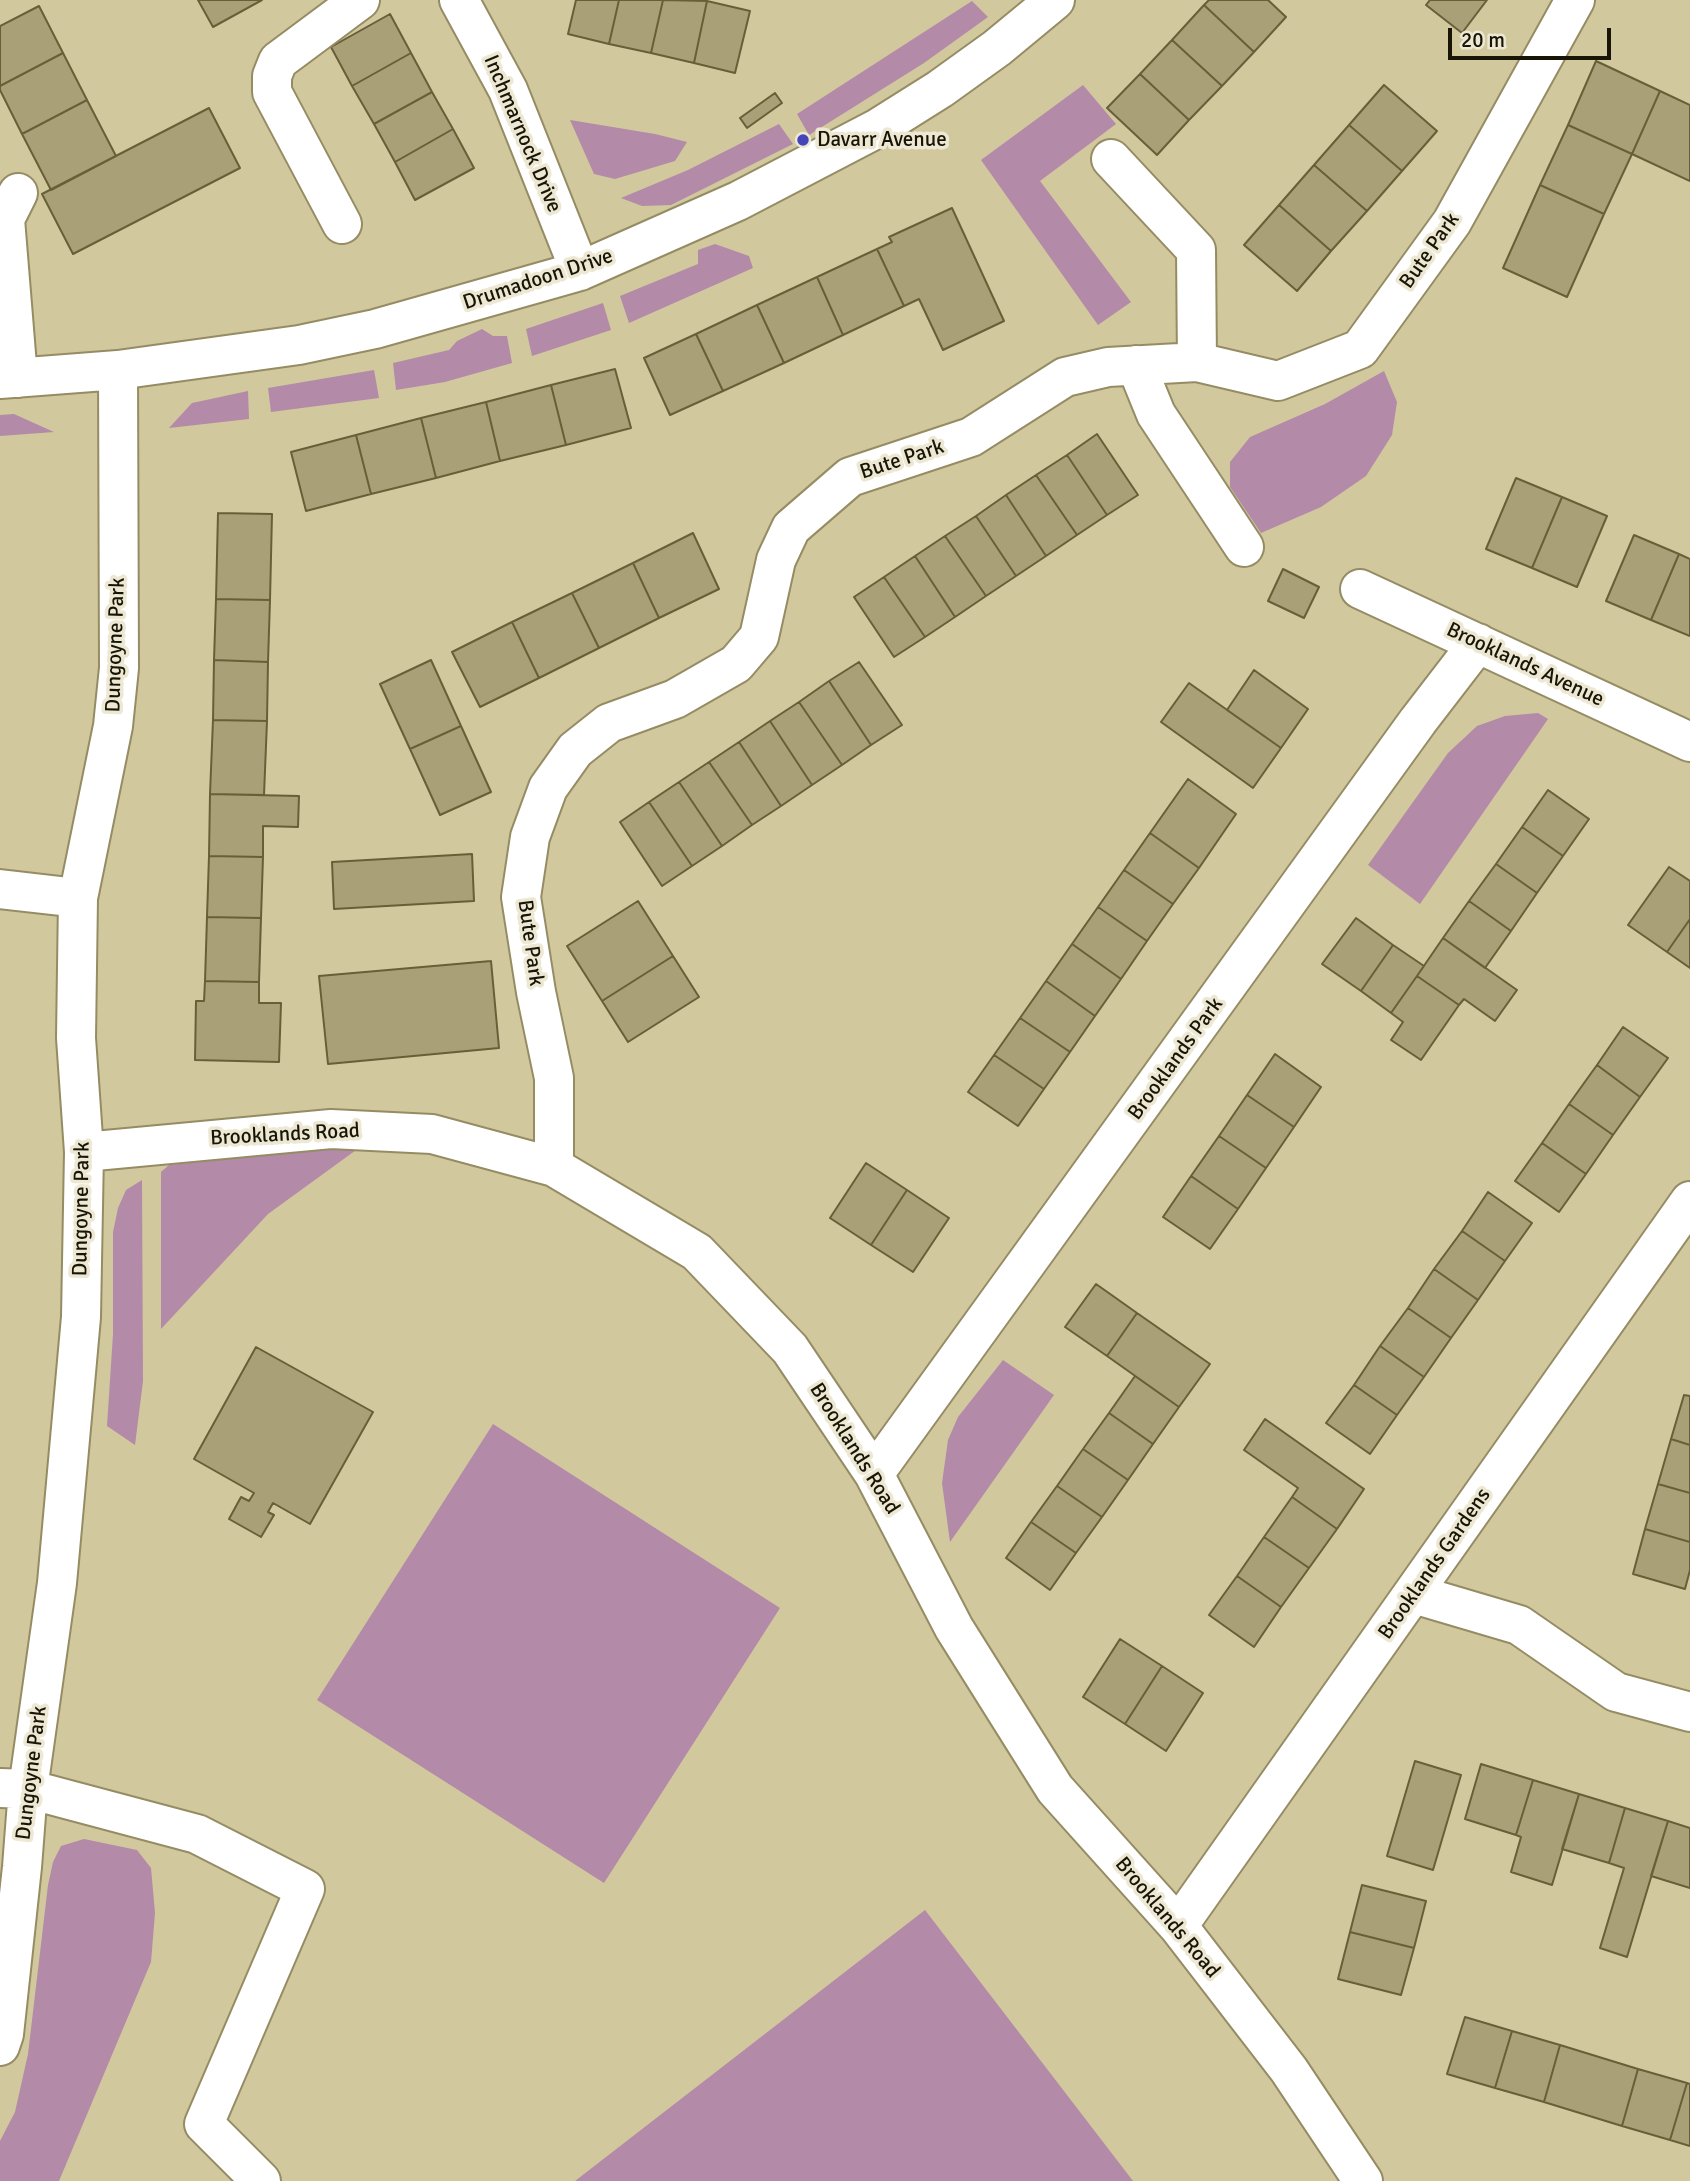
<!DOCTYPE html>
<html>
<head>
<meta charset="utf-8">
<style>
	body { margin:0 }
	#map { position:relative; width:1690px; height:2181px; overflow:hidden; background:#d1c89e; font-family:Signika,sans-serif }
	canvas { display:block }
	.scale { position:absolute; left:1448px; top:28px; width:163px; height:32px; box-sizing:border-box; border:4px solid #181506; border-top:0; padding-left:9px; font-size:21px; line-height:24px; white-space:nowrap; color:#181506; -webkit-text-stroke:5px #ede8d3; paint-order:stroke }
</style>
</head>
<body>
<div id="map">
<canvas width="1690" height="2181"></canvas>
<div class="scale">20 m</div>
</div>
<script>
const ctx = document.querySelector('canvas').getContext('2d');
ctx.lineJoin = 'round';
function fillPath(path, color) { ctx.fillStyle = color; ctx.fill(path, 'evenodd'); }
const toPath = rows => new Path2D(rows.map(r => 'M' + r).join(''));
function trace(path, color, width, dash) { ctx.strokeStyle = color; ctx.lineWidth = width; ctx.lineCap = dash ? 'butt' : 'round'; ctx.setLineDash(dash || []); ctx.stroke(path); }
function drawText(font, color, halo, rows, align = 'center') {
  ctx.font = font + ' Signika,sans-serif'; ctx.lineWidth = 7; ctx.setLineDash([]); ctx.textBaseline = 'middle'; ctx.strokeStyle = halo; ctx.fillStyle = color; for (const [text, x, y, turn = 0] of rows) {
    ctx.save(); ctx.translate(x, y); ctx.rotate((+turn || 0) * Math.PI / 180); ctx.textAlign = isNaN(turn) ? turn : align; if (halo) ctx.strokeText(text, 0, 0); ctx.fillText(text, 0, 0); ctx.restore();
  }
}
fillPath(toPath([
	[972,1,988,17,924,63,809,135,797,114],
	[1083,85,1116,124,1040,181,1131,302,1098,325,981,160],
	[570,120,655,134,687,142,675,161,615,179,594,174],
	[779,124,793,144,671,205,642,206,621,198,688,170],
	[715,244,749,256,753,268,629,323,620,296,698,264,698,250],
	[603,303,611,330,532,356,526,329],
	[482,329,493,336,507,336,512,363,445,382,396,390,393,363,449,350,457,341],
	[374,370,379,398,271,412,268,388],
	[1384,371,1397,402,1392,435,1366,476,1321,507,1261,533,1230,487,1230,462,1250,437,1325,404],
	[248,391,249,419,169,428,192,403],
	[14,414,54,432,0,436,0,415],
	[1538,713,1548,719,1420,904,1368,865,1448,753,1477,726,1505,716],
	[363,1145,268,1214,161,1329,161,1172,169,1165],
	[142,1180,143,1381,135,1445,107,1426,113,1334,113,1232,118,1208,126,1190],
	[1003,1360,1054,1395,950,1542,942,1483,948,1440,958,1417],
	[493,1424,780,1608,604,1883,317,1700],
	[84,1839,137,1850,151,1868,155,1913,151,1962,59,2181,0,2181,0,2141,15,2112,28,2054,48,1885,53,1862,61,1846],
	[925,1910,1133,2181,575,2181]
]), '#b38aa7');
const building = toPath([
	[198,0,262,0,213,27,198,0],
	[576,0,619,0,609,44,568,34,576,0],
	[619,0,663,0,651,53,609,44,619,0],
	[663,0,707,1,694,63,651,53,663,0],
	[1209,0,1268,0,1286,17,1254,52,1204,5,1209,0],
	[1430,0,1487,0,1462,33,1426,5,1430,0],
	[707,1,750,11,735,73,694,63,707,1],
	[1204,5,1254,52,1222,86,1172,40,1204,5],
	[39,6,63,53,0,86,0,26,39,6],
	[390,14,411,53,352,86,331,47,390,14],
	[1172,40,1222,86,1189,120,1140,74,1172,40],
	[63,53,87,100,22,134,0,90,0,86,63,53],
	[411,53,432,92,374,124,352,86,411,53],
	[1596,61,1660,91,1632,154,1568,125,1596,61],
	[1140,74,1189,120,1157,155,1107,108,1140,74],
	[1384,85,1437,131,1402,171,1349,125,1384,85],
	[1660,91,1690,105,1690,181,1632,154,1660,91],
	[432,92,453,129,395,162,374,124,432,92],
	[775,93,782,103,747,128,740,118,775,93],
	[87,100,116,156,51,190,22,134,87,100],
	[209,108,240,168,73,254,42,194,209,108],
	[1349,125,1402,171,1367,211,1314,165,1349,125],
	[1568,125,1632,154,1604,214,1540,185,1568,125],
	[453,129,474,168,415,200,395,162,453,129],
	[1314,165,1367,211,1331,251,1279,205,1314,165],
	[1540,185,1604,214,1567,297,1503,268,1540,185],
	[1279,205,1331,251,1297,291,1244,245,1279,205],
	[952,208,1004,321,943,350,919,299,904,306,877,249,892,242,889,237,952,208],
	[877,249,904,306,843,335,817,277,877,249],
	[817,277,843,335,784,363,757,305,817,277],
	[757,305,784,363,723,391,696,334,757,305],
	[696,334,723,391,670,415,644,358,696,334],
	[615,369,631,428,566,445,551,385,615,369],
	[551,385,566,445,500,461,486,402,551,385],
	[486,402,500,461,436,478,421,418,486,402],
	[421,418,436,478,371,494,356,435,421,418],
	[1097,434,1138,495,1107,515,1067,455,1097,434],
	[356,435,371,494,306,511,291,452,356,435],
	[1067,455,1107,515,1077,535,1036,475,1067,455],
	[1036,475,1077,535,1046,556,1006,495,1036,475],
	[1516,478,1562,497,1532,568,1486,549,1516,478],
	[1006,495,1046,556,1016,576,976,516,1006,495],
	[1562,497,1607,516,1577,587,1532,568,1562,497],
	[218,513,272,514,270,600,216,599,218,513],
	[976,516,1016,576,986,596,945,536,976,516],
	[693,533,719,589,659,618,633,563,693,533],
	[1634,535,1679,554,1651,620,1606,601,1634,535],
	[945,536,986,596,955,617,915,556,945,536],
	[1679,554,1690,559,1690,636,1651,620,1679,554],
	[915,556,955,617,925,637,884,577,915,556],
	[633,563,659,618,599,648,572,593,633,563],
	[1283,569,1319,587,1304,618,1268,601,1283,569],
	[884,577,925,637,894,657,854,597,884,577],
	[572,593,599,648,539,678,512,622,572,593],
	[216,599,270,600,268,662,214,660,216,599],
	[512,622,539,678,480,707,452,652,512,622],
	[214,660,268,662,267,721,213,720,214,660],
	[431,660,461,726,410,749,380,684,431,660],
	[859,662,902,725,871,745,829,681,859,662],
	[1254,670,1308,709,1281,748,1227,710,1254,670],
	[829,681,871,745,842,765,799,702,829,681],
	[1189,683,1281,748,1253,788,1161,722,1189,683],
	[799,702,842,765,812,785,770,721,799,702],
	[213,720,267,721,264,795,210,794,213,720],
	[770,721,812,785,781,806,739,742,770,721],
	[461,726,491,792,440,815,410,749,461,726],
	[739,742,781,806,752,825,709,762,739,742],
	[709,762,752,825,722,846,679,782,709,762],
	[1188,779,1236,814,1199,868,1150,833,1188,779],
	[679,782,722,846,692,866,649,802,679,782],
	[1548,790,1589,819,1563,856,1522,827,1548,790],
	[210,794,299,796,298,827,263,826,263,857,209,856,210,794],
	[649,802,692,866,662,886,620,822,649,802],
	[1522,827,1563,856,1537,893,1496,864,1522,827],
	[1150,833,1199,868,1173,904,1124,870,1150,833],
	[472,854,474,901,334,909,332,862,472,854],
	[209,856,263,857,261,918,207,917,209,856],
	[1496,864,1537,893,1511,931,1469,901,1496,864],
	[1669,867,1690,881,1690,919,1667,952,1628,925,1669,867],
	[1124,870,1173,904,1147,941,1098,907,1124,870],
	[638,901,673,956,602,1001,567,946,638,901],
	[1469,901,1511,931,1485,968,1443,938,1469,901],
	[1098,907,1147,941,1121,979,1072,944,1098,907],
	[207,917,261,918,259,982,205,981,207,917],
	[1356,918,1393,945,1361,991,1322,964,1356,918],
	[1690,919,1690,968,1667,952,1690,919],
	[1443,938,1517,990,1495,1021,1464,999,1459,1005,1417,976,1443,938],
	[1072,944,1121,979,1095,1016,1046,981,1072,944],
	[1393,945,1424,966,1391,1013,1361,991,1393,945],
	[673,956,699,997,628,1042,602,1001,673,956],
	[491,961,499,1048,328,1064,319,976,491,961],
	[1417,976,1459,1005,1421,1060,1391,1040,1403,1022,1391,1013,1417,976],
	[205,981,259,982,259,1003,281,1003,279,1062,195,1060,196,1001,204,1001,205,981],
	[1046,981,1095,1016,1070,1052,1020,1018,1046,981],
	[1020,1018,1070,1052,1044,1089,994,1055,1020,1018],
	[1623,1027,1668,1058,1640,1097,1597,1065,1623,1027],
	[1275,1054,1321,1087,1294,1127,1247,1095,1275,1054],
	[994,1055,1044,1089,1018,1126,968,1092,994,1055],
	[1597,1065,1640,1097,1613,1135,1569,1104,1597,1065],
	[1247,1095,1294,1127,1266,1168,1219,1136,1247,1095],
	[1569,1104,1613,1135,1586,1174,1542,1143,1569,1104],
	[1219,1136,1266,1168,1238,1209,1191,1176,1219,1136],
	[1542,1143,1586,1174,1559,1212,1515,1181,1542,1143],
	[866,1163,907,1190,871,1245,830,1218,866,1163],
	[1191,1176,1238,1209,1210,1249,1163,1217,1191,1176],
	[907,1190,949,1218,913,1272,871,1245,907,1190],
	[1488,1192,1532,1223,1505,1261,1462,1231,1488,1192],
	[1462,1231,1505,1261,1478,1300,1434,1269,1462,1231],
	[1434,1269,1478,1300,1451,1338,1408,1308,1434,1269],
	[1096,1284,1137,1313,1107,1356,1065,1327,1096,1284],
	[1408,1308,1451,1338,1424,1377,1380,1346,1408,1308],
	[1137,1313,1210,1364,1179,1407,1107,1356,1137,1313],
	[1380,1346,1424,1377,1397,1415,1354,1385,1380,1346],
	[256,1347,373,1412,310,1524,273,1503,268,1512,274,1515,261,1537,229,1519,241,1497,249,1501,254,1493,194,1459,256,1347],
	[1135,1376,1179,1407,1153,1444,1109,1413,1135,1376],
	[1354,1385,1397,1415,1370,1454,1326,1423,1354,1385],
	[1684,1395,1690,1396,1690,1445,1671,1439,1684,1395],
	[1109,1413,1153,1444,1128,1480,1083,1449,1109,1413],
	[1265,1419,1364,1489,1337,1529,1292,1497,1298,1488,1244,1450,1265,1419],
	[1671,1439,1690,1445,1690,1493,1658,1484,1671,1439],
	[1083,1449,1128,1480,1102,1517,1057,1486,1083,1449],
	[1658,1484,1690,1493,1690,1542,1645,1529,1658,1484],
	[1057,1486,1102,1517,1076,1553,1031,1522,1057,1486],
	[1292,1497,1337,1529,1309,1568,1264,1537,1292,1497],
	[1031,1522,1076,1553,1050,1590,1006,1558,1031,1522],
	[1645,1529,1690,1542,1690,1570,1685,1589,1633,1574,1645,1529],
	[1264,1537,1309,1568,1281,1607,1237,1576,1264,1537],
	[1237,1576,1281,1607,1254,1647,1209,1615,1237,1576],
	[1120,1639,1162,1666,1125,1724,1083,1697,1120,1639],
	[1162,1666,1203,1693,1166,1751,1125,1724,1162,1666],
	[1415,1761,1461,1775,1433,1870,1387,1856,1415,1761],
	[1481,1764,1533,1780,1516,1835,1465,1819,1481,1764],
	[1533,1780,1579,1794,1552,1885,1511,1872,1521,1837,1516,1835,1533,1780],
	[1579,1794,1625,1808,1609,1863,1562,1849,1579,1794],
	[1625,1808,1668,1821,1627,1957,1600,1948,1624,1868,1609,1863,1625,1808],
	[1668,1821,1690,1828,1690,1888,1651,1876,1668,1821],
	[1362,1885,1426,1901,1414,1948,1350,1932,1362,1885],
	[1350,1932,1414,1948,1401,1995,1338,1979,1350,1932],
	[1465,2017,1512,2031,1495,2088,1447,2074,1465,2017],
	[1512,2031,1560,2045,1544,2102,1495,2088,1512,2031],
	[1560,2045,1638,2069,1622,2126,1544,2102,1560,2045],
	[1638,2069,1687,2083,1670,2140,1622,2126,1638,2069],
	[1687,2083,1690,2084,1690,2146,1670,2140,1687,2083]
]);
fillPath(building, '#a9a078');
trace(building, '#685f39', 2);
const minor = toPath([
	[459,0,508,90,580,271],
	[1111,159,1196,250,1197,362],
	[342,224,272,92,272,76,278,61,360,0],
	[1136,365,1156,414,1244,547],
	[18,378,5,219,18,193],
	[0,379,118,370,299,345,375,329,580,271,738,201,878,128,940,89,997,48,1055,0],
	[1360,589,1690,742],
	[0,889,78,898],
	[84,1152,331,1129,432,1134,554,1167,697,1252,790,1349,874,1474,954,1628,1055,1789,1178,1926,1289,2070,1363,2181],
	[554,1167,554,1078,536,992,521,897,530,837,548,788,575,750,609,723,675,699,736,664,759,637,776,560,791,528,850,477,971,437,1065,377,1108,367,1197,362,1278,381,1360,349,1452,222,1575,0],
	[874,1474,1418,721,1478,643],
	[1414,1594,1519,1625,1616,1692,1690,1712],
	[0,1788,28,1789,197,1834,305,1889,204,2124,261,2181],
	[1178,1926,1690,1201],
	[0,2046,4,2034,22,1867,28,1789,57,1583,81,1317,84,1152,76,1038,78,898,113,726,119,668,118,370]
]);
trace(minor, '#958c64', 42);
trace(minor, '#fff', 38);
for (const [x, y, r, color] of [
	[803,140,7,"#4445ba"]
]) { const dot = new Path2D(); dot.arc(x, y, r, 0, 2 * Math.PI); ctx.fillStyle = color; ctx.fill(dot); trace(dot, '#ede8d3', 2.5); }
drawText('21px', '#181506', '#ede8d3', [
	["Inchmarnock Drive",522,134,67],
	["Bute Park",1430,251,-55],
	["Drumadoon Drive",538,280,-18],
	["Bute Park",902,460,-18],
	["Dungoyne Park",116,645,-88],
	["Brooklands Avenue",1525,665,25],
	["Bute Park",530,943,82],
	["Brooklands Park",1176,1059,-54],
	["Brooklands Road",285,1135,-3],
	["Dungoyne Park",82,1209,-89],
	["Brooklands Road",854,1449,58],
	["Brooklands Gardens",1435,1564,-55],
	["Dungoyne Park",32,1773,-83],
	["Brooklands Road",1167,1918,50]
]);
drawText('21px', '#181506', '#ede8d3', [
	["Davarr Avenue",817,140]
], 'left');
</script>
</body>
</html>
